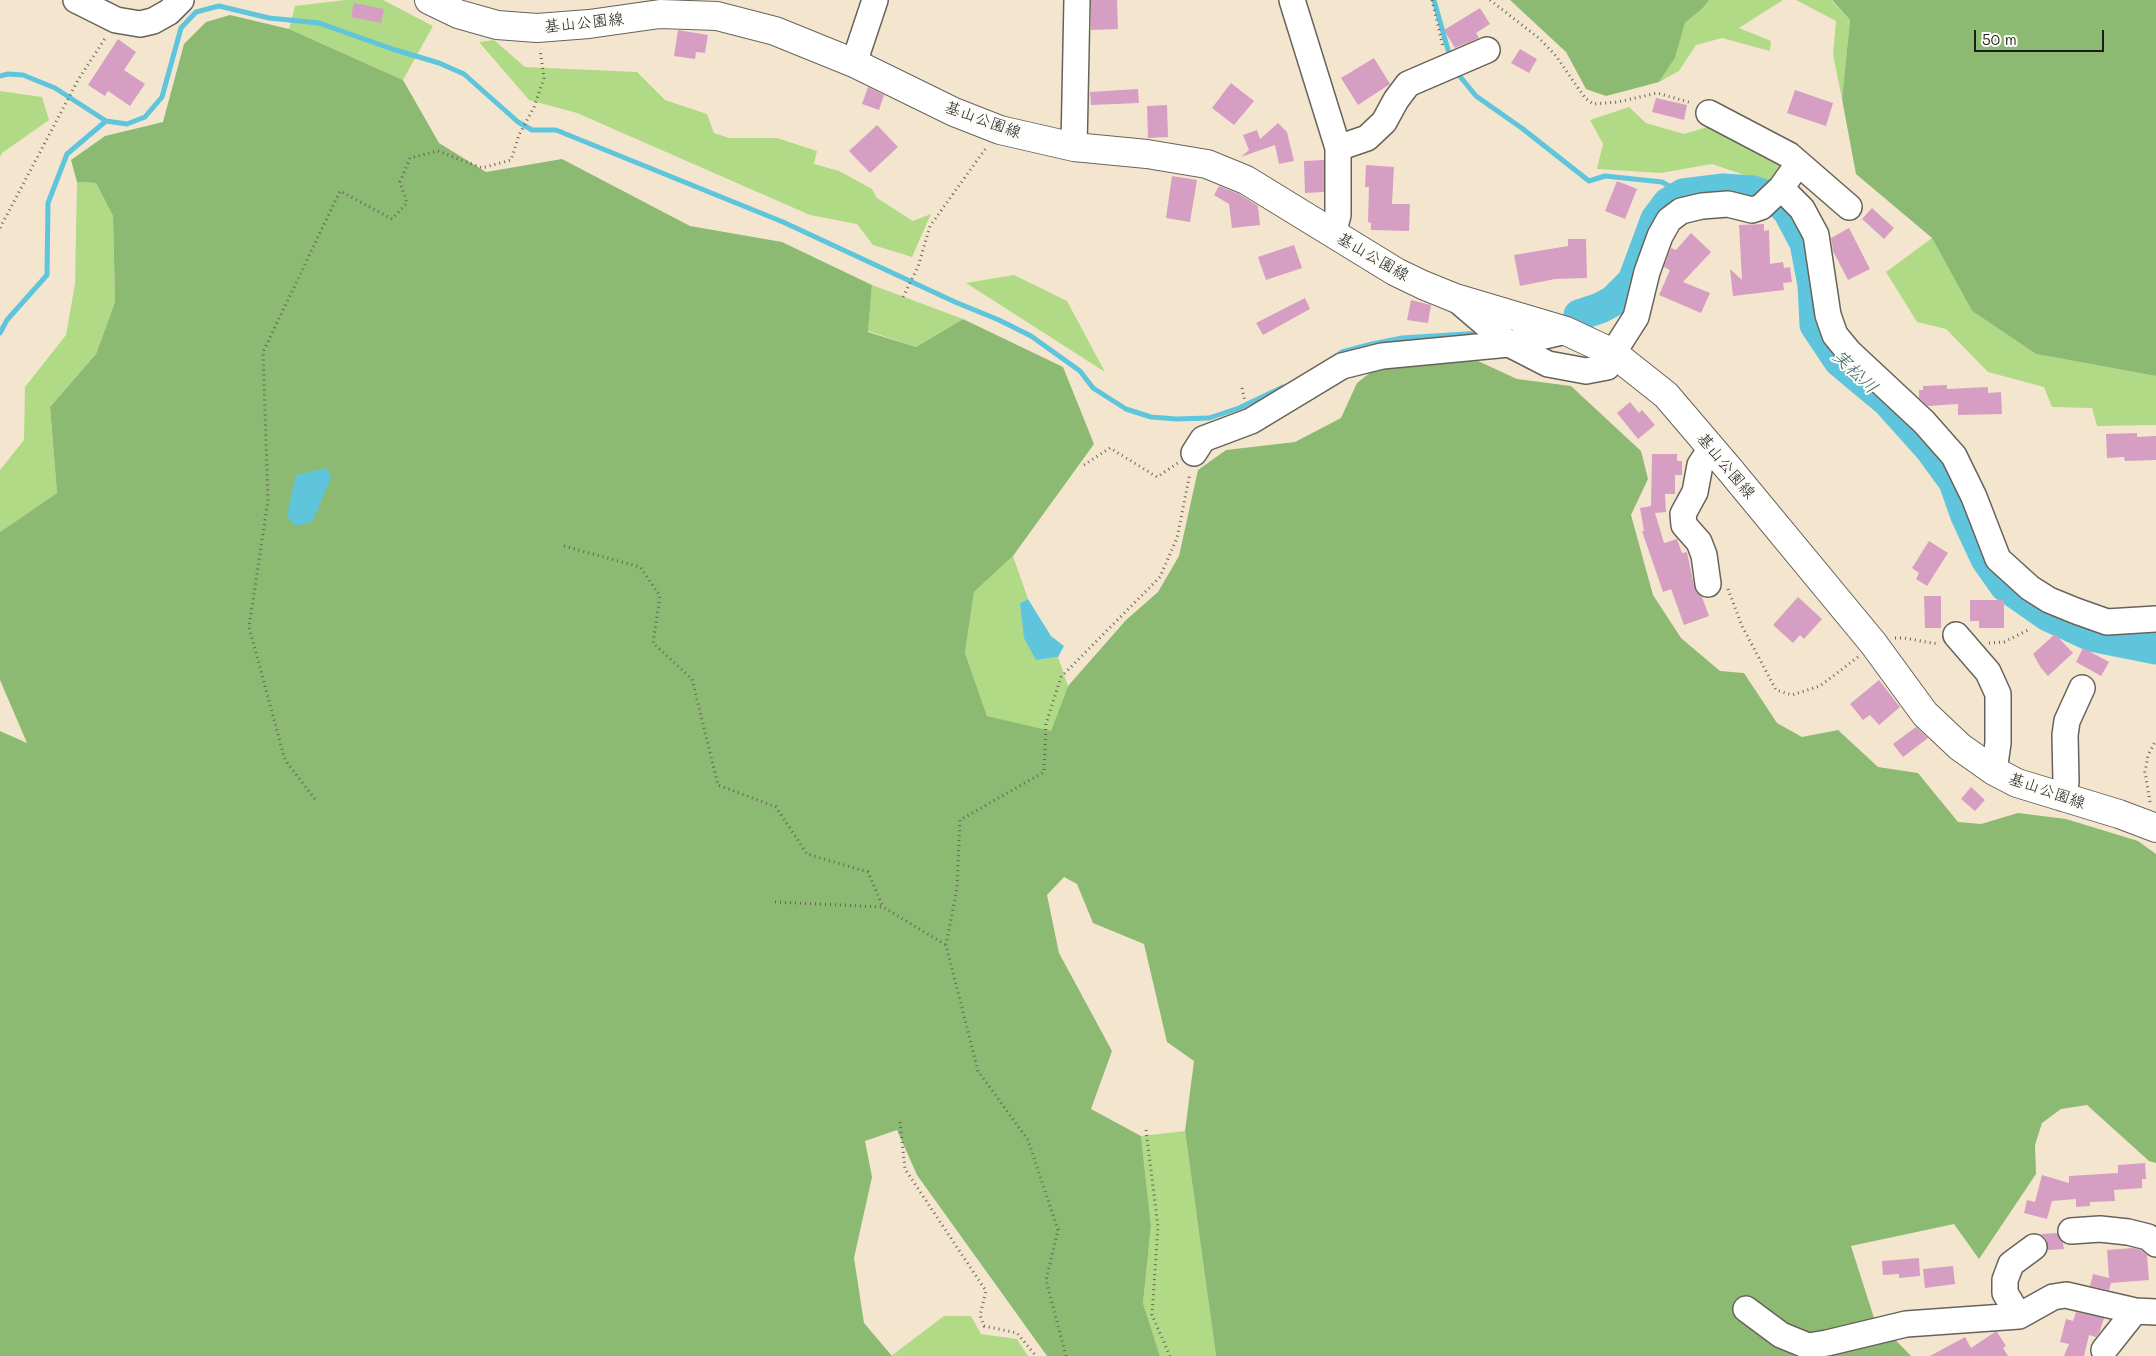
<!DOCTYPE html>
<html>
<head>
<meta charset="utf-8">
<style>
	body { margin:0 }
	#map { position:relative; width:2156px; height:1356px; overflow:hidden; background:#f4e6ce; font-family:Mali,sans-serif }
	canvas { display:block }
	.scale { position:absolute; left:1974px; top:30px; width:130px; height:22px; box-sizing:border-box; border:2px solid #1c1c1c; border-top:0; padding-left:6px; font-size:15px; line-height:18px; white-space:nowrap; color:#1c1c1c; -webkit-text-stroke:4px #fdfcf7; paint-order:stroke }
</style>
</head>
<body>
<div id="map">
<canvas width="2156" height="1356"></canvas>
<div class="scale">50 m</div>
</div>
<script>
const ctx = document.querySelector('canvas').getContext('2d');
ctx.lineJoin = 'round';
function fillPath(path, color) { ctx.fillStyle = color; ctx.fill(path, 'evenodd'); }
const toPath = rows => new Path2D(rows.map(r => 'M' + r).join(''));
function trace(path, color, width, dash) { ctx.strokeStyle = color; ctx.lineWidth = width; ctx.lineCap = dash ? 'butt' : 'round'; ctx.setLineDash(dash || []); ctx.stroke(path); }
function drawText(font, color, halo, rows, align = 'center') {
  ctx.font = font + ' Mali,"Klee One",sans-serif'; ctx.lineWidth = 4; ctx.setLineDash([]); ctx.textBaseline = 'middle'; ctx.strokeStyle = halo; ctx.fillStyle = color; for (const [text, x, y, turn = 0] of rows) {
    ctx.save(); ctx.translate(x, y); ctx.rotate((+turn || 0) * Math.PI / 180); ctx.textAlign = isNaN(turn) ? turn : align; if (halo) ctx.strokeText(text, 0, 0); ctx.fillText(text, 0, 0); ctx.restore();
  }
}
fillPath(toPath([
	[345,0,383,0,433,26,403,80,439,143,403,80,289,29,295,6],
	[1709,0,1783,0,1739,28,1771,41,1770,51,1722,38,1696,45,1679,71,1659,82,1675,58,1685,23,1703,8],
	[1796,0,1831,0,1850,20,1842,99,1833,54,1836,21],
	[494,40,525,67,637,72,665,100,707,114,714,133,729,138,777,138,817,151,814,164,839,171,872,189,877,198,913,221,931,214,912,257,873,245,857,224,810,215,577,113,529,100,479,42],
	[0,91,42,97,49,120,2,153,0,157],
	[1629,107,1646,123,1684,134,1714,125,1782,163,1768,183,1712,164,1661,173,1597,169,1603,144,1590,120],
	[77,182,96,183,113,216,115,302,96,354,50,407,57,493,0,532,0,470,24,440,25,387,66,335,75,284],
	[1932,238,1972,311,2036,354,2156,376,2156,425,2097,426,2092,408,2052,407,2044,387,1988,372,1946,329,1917,322,1886,272],
	[1014,275,1067,301,1105,372,966,283],
	[872,285,963,319,916,347,868,331],
	[1013,556,1028,599,1020,603,1036,660,1058,657,1068,686,1051,732,987,716,965,653,974,592],
	[1185,1131,1216,1356,1160,1356,1143,1303,1151,1226,1141,1136],
	[944,1316,971,1316,981,1334,1017,1339,1028,1356,891,1356]
]), '#b0da86');
fillPath(toPath([
	[1510,0,1709,0,1703,8,1685,23,1675,58,1659,82,1606,96,1586,89,1566,52],
	[1832,0,2156,0,2156,376,2036,354,1972,311,1932,238,1856,174,1842,99,1850,20],
	[230,15,289,29,403,80,439,143,486,172,562,159,690,226,782,242,872,285,868,332,916,347,963,319,1063,367,1094,444,1013,556,974,592,965,653,987,716,1051,731,1068,686,1126,620,1158,592,1179,556,1198,470,1226,450,1295,442,1341,418,1357,383,1380,365,1478,361,1517,379,1571,386,1641,451,1648,479,1631,515,1653,595,1681,638,1720,671,1744,673,1777,723,1802,737,1838,730,1878,767,1918,773,1958,822,1981,824,2018,813,2066,819,2138,841,2156,854,2156,1163,2149,1161,2087,1105,2061,1109,2042,1123,2035,1145,2036,1174,1979,1259,1954,1224,1851,1246,1874,1318,1911,1356,1216,1356,1185,1131,1194,1061,1167,1042,1144,944,1093,923,1077,884,1064,877,1047,895,1059,953,1112,1051,1091,1109,1141,1136,1151,1226,1143,1303,1160,1356,1047,1356,917,1175,897,1130,865,1141,872,1177,854,1258,864,1323,892,1356,0,1356,0,731,27,743,0,680,0,532,57,493,50,407,96,354,115,302,113,216,96,183,77,182,71,160,105,136,163,122,184,44,206,22]
]), '#8cba73');
fillPath(toPath([
	[327,468,331,478,312,522,295,526,287,516,296,475],
	[1028,599,1051,636,1064,646,1058,657,1036,660,1024,638,1020,603]
]), '#5fc5dc');
trace(toPath([
	[1434,0,1450,57],
	[1458,74,1476,96,1523,129,1589,181,1605,176,1662,182,1683,194],
	[0,76,8,74,23,75,55,88,106,121,127,124,145,117,162,97,181,28,196,12,219,6,269,18,319,23,392,49,439,63,464,74,518,122,532,130,556,130,783,222,955,302,999,320,1031,336,1080,371,1093,388,1126,409,1151,417,1176,419,1209,418,1239,408,1283,387],
	[0,333,7,320,47,275,48,203,67,154,106,121],
	[1336,356,1342,352,1372,344,1402,338,1482,333]
]), '#5fc5dc', 5);
trace(toPath([
	[1579,315,1600,308,1613,301,1633,281,1656,219,1668,203,1683,194,1723,189,1753,191,1775,198,1788,211,1805,243,1813,285,1815,325,1839,361,1887,401,1930,449,1954,482,1966,516,1986,559,2005,586,2048,616,2091,636,2156,649]
]), '#5fc5dc', 31);
fillPath(toPath([
	[1091,0,1117,0,1118,29,1091,30],
	[354,3,384,9,381,23,351,17],
	[1480,8,1490,24,1476,33,1479,38,1455,48,1444,30],
	[678,30,708,35,705,53,696,52,695,59,674,56],
	[118,39,136,52,124,70,145,84,130,106,108,91,105,96,88,85],
	[1520,49,1537,59,1529,73,1511,63],
	[1374,58,1390,84,1358,105,1341,78],
	[1231,83,1254,101,1234,125,1212,108],
	[868,87,884,95,879,110,862,104],
	[1138,89,1139,103,1091,105,1090,92],
	[1795,90,1833,103,1826,126,1787,113],
	[1656,98,1687,105,1684,120,1652,112],
	[1167,105,1168,137,1148,138,1147,106],
	[1278,123,1287,132,1294,161,1279,164,1275,145,1241,157,1249,150,1243,135,1257,130,1260,139],
	[877,125,898,147,870,173,849,151],
	[1324,160,1324,192,1305,193,1304,161],
	[1366,165,1394,167,1392,204,1410,204,1409,231,1371,230,1371,223,1368,222,1369,187,1365,187],
	[1172,176,1197,180,1190,222,1166,218],
	[1617,181,1637,189,1625,219,1605,211],
	[1219,186,1239,194,1258,206,1260,225,1232,228,1229,204,1214,195],
	[1872,208,1894,228,1884,239,1862,219],
	[1764,224,1764,231,1769,230,1770,264,1783,262,1784,268,1790,267,1792,282,1783,283,1784,290,1733,296,1730,269,1742,280,1739,225],
	[1849,228,1870,269,1848,280,1833,251,1831,238],
	[1691,233,1711,252,1683,282,1710,293,1701,313,1659,295,1670,270,1664,267,1671,248,1676,250],
	[1568,239,1586,239,1587,278,1555,279,1520,286,1514,255,1568,246],
	[1294,245,1302,268,1266,280,1258,257],
	[1305,298,1310,309,1263,335,1256,323],
	[1411,300,1431,305,1428,323,1407,320],
	[1947,385,1947,389,1988,387,1988,393,2001,392,2002,414,1958,415,1958,404,1928,406,1919,398,1919,390,1923,390,1923,386],
	[1630,402,1639,413,1642,410,1655,425,1638,439,1617,413],
	[2137,433,2137,437,2156,436,2156,460,2125,461,2124,457,2107,458,2106,434],
	[1652,454,1677,454,1677,461,1682,461,1682,475,1675,475,1675,494,1665,494,1666,512,1655,513,1664,543,1677,539,1682,553,1687,552,1694,586,1696,592,1702,597,1709,616,1684,625,1671,589,1663,592,1642,531,1644,531,1640,508,1651,506],
	[1929,541,1948,553,1927,586,1916,579,1919,573,1912,568],
	[1924,596,1941,596,1941,628,1925,628],
	[1798,597,1822,619,1804,639,1800,635,1793,643,1773,625],
	[1970,600,2004,600,2004,628,1979,628,1979,621,1970,621],
	[2055,634,2073,653,2048,676,2041,668,2033,654],
	[2083,648,2109,662,2101,676,2076,662],
	[1879,680,1900,707,1879,725,1870,715,1863,720,1850,704],
	[1916,727,1928,738,1903,757,1893,744],
	[1971,787,1985,800,1975,811,1961,799],
	[2145,1163,2146,1179,2142,1179,2142,1188,2114,1190,2115,1201,2090,1202,2090,1206,2076,1207,2076,1199,2052,1201,2047,1219,2024,1213,2027,1200,2035,1202,2042,1175,2069,1183,2069,1176,2118,1173,2118,1165],
	[2057,1233,2063,1243,2064,1249,2048,1250,2046,1239,2041,1234],
	[2133,1248,2141,1250,2147,1255,2149,1280,2111,1283,2109,1290,2090,1286,2093,1274,2109,1278,2107,1250],
	[1919,1258,1920,1276,1899,1278,1899,1274,1883,1275,1882,1261],
	[1953,1266,1955,1284,1925,1288,1923,1269],
	[2076,1312,2104,1318,2100,1331,2096,1337,2089,1335,2084,1356,2064,1356,2069,1344,2060,1342,2066,1319,2073,1321],
	[1995,1332,1997,1332,2006,1346,2003,1348,2008,1356,1930,1356,1965,1337,1971,1348]
]), '#d69ec3');
const minor = toPath([
	[76,0,116,20,140,24,153,21,169,12,181,0],
	[1292,0,1338,148,1338,215,1333,234],
	[854,63,875,0],
	[1709,113,1789,155,1849,207],
	[1074,147,1077,0],
	[1338,148,1367,138,1384,122,1396,100,1408,84,1487,50],
	[1781,188,1802,209,1816,235,1828,315,1835,335,1849,352,1924,422,1954,456,1974,497,1998,559,2030,588,2049,600,2076,611,2107,622,2156,619],
	[1455,298,1509,344,1548,364,1586,371,1607,367,1613,353,1636,317,1647,272,1660,236,1669,220,1681,211,1702,206,1728,204,1752,210,1761,207,1781,188,1798,164],
	[1194,453,1203,439,1251,421,1342,366,1382,356,1509,344,1566,331],
	[1708,584,1704,555,1699,542,1684,525,1683,514,1695,492,1700,465,1711,448],
	[1956,635,1988,672,1998,694,1998,743,1994,771],
	[2063,798,2066,782,2065,735,2067,721,2082,688],
	[2071,1231,2100,1229,2128,1232,2148,1237,2156,1244],
	[1746,1309,1781,1335,1808,1346,1827,1343,1906,1324,2019,1316,2053,1297,2066,1295,2135,1311,2156,1312],
	[2019,1316,2005,1293,2005,1280,2011,1264,2034,1247],
	[2104,1350,2135,1311]
]);
const major = toPath([
	[429,0,458,14,497,25,537,28,589,24,660,14,717,16,775,31,854,63,954,112,1000,130,1074,147,1147,154,1207,164,1246,180,1396,272,1423,285,1455,298,1566,331,1613,353,1666,395,1730,470,1873,643,1925,714,1960,747,1994,771,2017,783,2119,814,2156,828]
]);
trace(minor, '#68635a', 28);
trace(major, '#68635a', 30);
trace(toPath([
	[1432,0,1443,47],
	[1490,0,1540,39,1556,56,1585,98,1593,104,1618,102,1657,93,1692,103],
	[0,228,78,80,106,37],
	[903,297,918,267,930,226,986,148],
	[1242,388,1245,402],
	[1084,465,1110,448,1157,477,1178,463],
	[564,546,640,567,660,596,653,643,692,679,718,785,776,807,807,854,868,872,883,907],
	[1728,589,1742,626,1776,690,1792,695,1820,686,1858,657],
	[1895,638,1904,638,1938,644],
	[1989,643,2004,642,2030,629],
	[315,799,285,760,249,627,268,500,263,352,340,191,392,219,407,203,400,182,410,158,438,151,482,168,511,160,519,135,534,107,544,78,540,49],
	[2150,802,2145,772,2148,755,2156,740],
	[775,902,883,907,946,945],
	[900,1122,905,1169,986,1291,980,1315,984,1326,1017,1333,1036,1356],
	[1146,1130,1158,1227,1152,1315,1170,1356],
	[1066,1356,1046,1280,1058,1230,1028,1140,978,1071,946,945,957,888,960,820,1044,772,1046,724,1061,677,1160,577,1177,538,1190,473]
]), '#68635a', 3, [1, 4]);
trace(minor, '#fff', 25);
trace(major, '#fff', 28);
drawText('16px', '#1c1c1c', '#fdfcf7', [
	["基山公園線",584,23,-6],
	["基山公園線",983,120,20],
	["基山公園線",1373,257,30],
	["基山公園線",1726,466,50],
	["基山公園線",2047,791,19]
]);
drawText('italic 18px', '#376069', '#fdfcf7', [
	["実松川",1855,372,44]
]);
</script>
</body>
</html>
